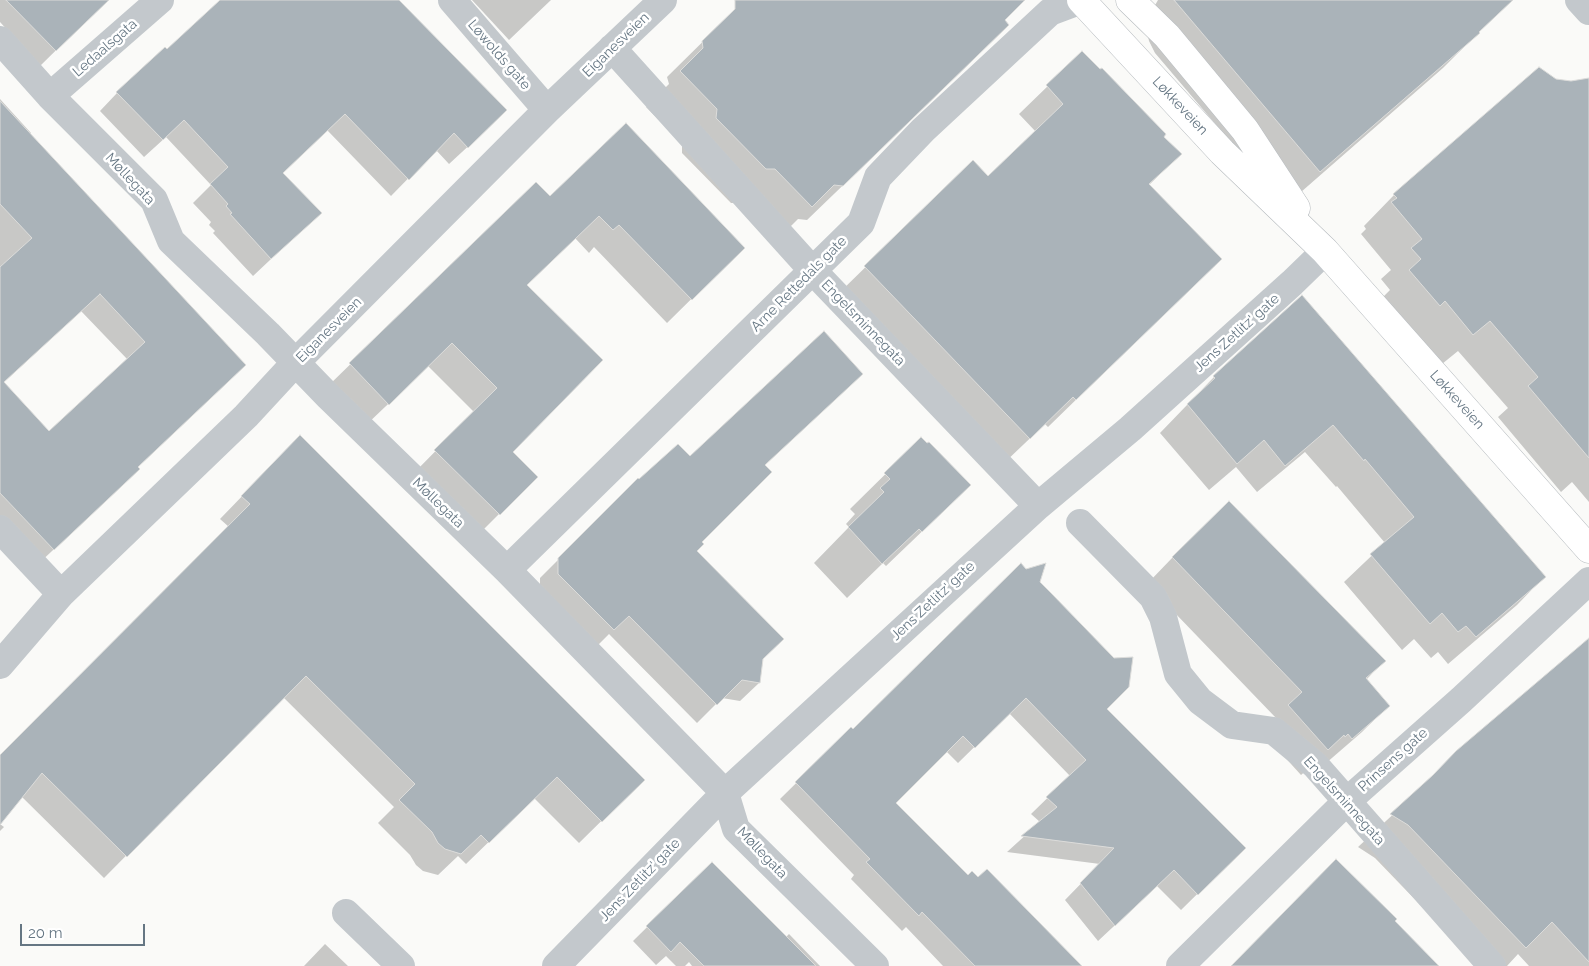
<!DOCTYPE html>
<html>
<head>
<meta charset="utf-8">
<style>
	body { margin:0 }
	#map { position:relative; width:1589px; height:966px; overflow:hidden; background:#fafaf8; font-family:Raleway,sans-serif }
	canvas { display:block }
	.scale { position:absolute; left:20px; top:924px; width:125px; height:22px; box-sizing:border-box; border:2px solid #657683; border-top:0; padding-left:6px; font-size:15px; line-height:18px; white-space:nowrap; color:#657683; -webkit-text-stroke:4px #fff; paint-order:stroke }
</style>
</head>
<body>
<div id="map">
<canvas width="1589" height="966"></canvas>
<div class="scale">20 m</div>
</div>
<script>
const ctx = document.querySelector('canvas').getContext('2d');
ctx.lineJoin = 'round';
function fillPath(path, color) { ctx.fillStyle = color; ctx.fill(path, 'evenodd'); }
const toPath = rows => new Path2D(rows.map(r => 'M' + r).join(''));
function trace(path, color, width, dash) { ctx.strokeStyle = color; ctx.lineWidth = width; ctx.lineCap = dash ? 'butt' : 'round'; ctx.setLineDash(dash || []); ctx.stroke(path); }
function drawText(font, color, halo, rows, align = 'center') {
  ctx.font = font + ' Raleway,sans-serif'; ctx.lineWidth = 5; ctx.setLineDash([]); ctx.textBaseline = 'middle'; ctx.strokeStyle = halo; ctx.fillStyle = color; for (const [text, x, y, turn = 0] of rows) {
    ctx.save(); ctx.translate(x, y); ctx.rotate((+turn || 0) * Math.PI / 180); ctx.textAlign = isNaN(turn) ? turn : align; if (halo) ctx.strokeText(text, 0, 0); ctx.fillText(text, 0, 0); ctx.restore();
  }
}
fillPath(toPath([
	[0,0,93,0,100,7,40,66,0,22],
	[222,0,398,0,488,128,449,164,436,150,391,196,327,130,281,173,320,213,253,276,213,233,215,231,209,225,211,222,193,203,211,185,166,137,144,157,100,111,117,93,167,51],
	[472,0,551,0,509,40],
	[745,0,1024,0,1004,20,973,60,807,220,798,219,776,241,740,203,731,203,682,153,682,144,646,107,669,84,667,77],
	[1158,0,1508,0,1509,2,1443,68,1285,206,1155,53,1149,41,1147,31,1150,14],
	[1082,53,1180,154,1149,185,1192,287,1048,427,1045,424,1002,465,837,295,973,162,988,178,1036,132,1019,114],
	[1589,78,1589,502,1572,482,1561,492,1498,417,1508,408,1458,351,1442,364,1414,331,1408,336,1379,301,1390,290,1381,279,1391,270,1361,234,1366,229,1364,226,1394,195,1556,80,1571,82],
	[0,99,31,133,30,134,244,365,137,467,120,487,35,567,0,530],
	[81,311,128,360,49,433,3,383],
	[536,183,550,198,743,248,667,323,594,247,589,253,575,238,525,286,512,452,536,477,475,538,412,475,474,412,428,366,364,427,326,388],
	[1302,297,1544,577,1517,605,1448,664,1438,652,1431,658,1414,639,1402,650,1344,582,1385,543,1337,486,1336,487,1305,452,1257,492,1236,467,1209,490,1160,433,1214,377],
	[921,439,934,520,886,566,883,563,847,598,814,563,849,527,846,524,855,514,850,509],
	[690,458,764,465,700,542,695,551,762,659,759,683,740,701,722,698,697,723,609,634,595,648,540,593,540,578,638,480,639,481],
	[278,459,643,780,579,843,534,798,466,864,458,856,438,875,423,871,416,865,410,855,378,823,394,807,283,697,104,878,21,796,0,823,0,757,229,527,220,519],
	[1173,557,1384,661,1366,680,1388,706,1362,732,1325,764,1317,761,1301,775,1262,732,1276,718,1147,584],
	[1039,582,1106,709,1244,848,1181,910,1157,886,1098,941,1065,900,1100,864,1007,852,1040,822,1031,814,1070,776,1009,713,958,763,946,751,894,803,1000,966,943,966,906,927,902,931,851,879,854,875,780,799,851,729,853,730],
	[1589,645,1589,966,1529,966,1518,954,1507,966,1479,966,1375,858,1358,847,1429,781],
	[0,824,4,827,0,831],
	[712,863,786,937,789,934,820,966,692,966,689,962,685,966,676,966,666,956,656,965,633,941],
	[325,944,348,966,304,966]
]), '#0003');
const building = toPath([
	[6,0,109,0,56,51,6,0],
	[220,0,399,0,507,110,468,148,454,133,409,180,345,114,283,173,322,213,271,259,230,214,232,213,226,206,228,204,210,184,228,167,184,120,163,140,116,92,165,47,167,49,220,0],
	[735,0,1025,0,1005,20,1009,25,843,186,834,185,812,207,775,169,766,169,716,118,717,109,680,71,703,48,702,41,735,9,735,0],
	[1174,0,1513,0,1479,32,1480,33,1320,172,1174,0],
	[1082,51,1100,69,1102,68,1133,100,1166,134,1164,137,1182,154,1149,184,1222,259,1076,400,1073,397,1030,439,864,266,973,160,988,176,1063,104,1046,85,1082,51],
	[1539,67,1556,79,1571,81,1589,78,1589,458,1528,386,1538,377,1490,321,1473,335,1445,301,1440,306,1409,270,1421,259,1411,248,1422,239,1391,202,1397,198,1393,194,1539,67],
	[0,101,246,365,138,467,140,469,54,550,0,493,0,267,32,238,0,204,0,101],
	[100,294,145,342,49,431,4,382,100,294],
	[626,123,745,248,692,300,619,225,613,230,599,216,527,285,603,360,513,452,538,477,500,515,434,450,497,388,452,343,389,405,349,363,536,182,550,196,626,123],
	[1302,295,1546,577,1476,637,1466,626,1458,632,1442,613,1430,624,1370,554,1414,517,1365,459,1364,461,1333,425,1285,466,1264,440,1237,464,1187,404,1215,378,1213,376,1302,295],
	[824,331,863,374,765,465,772,472,702,542,704,544,697,551,784,639,763,659,760,683,742,680,717,705,629,616,614,630,558,574,558,558,638,478,639,479,678,444,690,456,824,331],
	[300,435,645,780,602,822,557,777,489,843,481,835,461,854,445,849,438,843,432,832,399,800,415,784,306,676,127,857,42,773,0,825,0,755,250,504,241,496,300,435],
	[921,437,927,443,929,442,971,485,922,532,919,529,882,564,848,527,884,492,880,488,890,479,884,473,921,437],
	[1229,501,1386,661,1366,678,1390,706,1352,739,1348,734,1345,737,1344,735,1328,750,1288,705,1302,692,1172,557,1229,501],
	[1021,563,1026,569,1046,563,1040,582,1051,593,1114,658,1133,657,1129,687,1107,709,1246,848,1198,895,1174,870,1115,926,1080,883,1114,848,1021,836,1057,807,1046,797,1086,760,1026,698,975,748,963,736,896,803,968,875,972,871,978,877,987,869,1082,966,975,966,922,912,919,916,866,862,870,859,795,782,851,727,853,729,1021,563],
	[1589,638,1589,962,1552,922,1526,948,1408,825,1390,814,1433,775,1456,751,1589,638],
	[1336,859,1397,919,1395,921,1439,966,1231,966,1336,859],
	[712,862,816,966,704,966,680,942,671,952,646,926,712,862]
]);
fillPath(building, '#aab3b9');
trace(building, '#dcdcda', 1);
const major = toPath([
	[1081,0,1222,152,1325,251,1589,549],
	[1130,0,1167,36,1245,130,1296,208]
]);
trace(major, '#b5babe', 29);
trace(toPath([
	[452,0,547,110],
	[1579,0,1589,11],
	[0,40,50,96,154,200,171,241,268,334,329,397,507,570,725,793,736,829,875,966],
	[612,48,813,271,1038,506],
	[50,96,160,0],
	[1080,523,1153,597,1163,617,1178,674,1200,701,1232,725,1274,731,1315,765,1492,966],
	[0,529,61,594],
	[507,570,861,223,878,177,923,130,1050,12,1082,0],
	[0,665,61,594,246,416,295,363,547,110,663,0],
	[346,913,401,966],
	[556,966,725,793,1038,506,1130,429,1292,283,1325,251],
	[1180,966,1346,802,1461,700,1589,581]
]), '#c3c8cc', 28);
trace(major, '#fff', 28);
drawText('14px', '#657683', '#fff', [
	["Eiganesveien",616,45,-44],
	["Ledaalsgata",105,48,-41],
	["Løwolds gate",499,55,49],
	["Løkkeveien",1180,106,47],
	["Møllegata",130,179,47],
	["Arne Rettedals gate",799,284,-45],
	["Engelsminnegata",863,323,46],
	["Eiganesveien",329,330,-45],
	["Jens Zetlitz' gate",1237,333,-42],
	["Løkkeveien",1457,400,48],
	["Møllegata",438,503,44],
	["Jens Zetlitz' gate",933,601,-43],
	["Prinsens gate",1393,760,-42],
	["Engelsminnegata",1344,801,48],
	["Møllegata",762,853,46],
	["Jens Zetlitz' gate",640,880,-46]
]);
</script>
</body>
</html>
